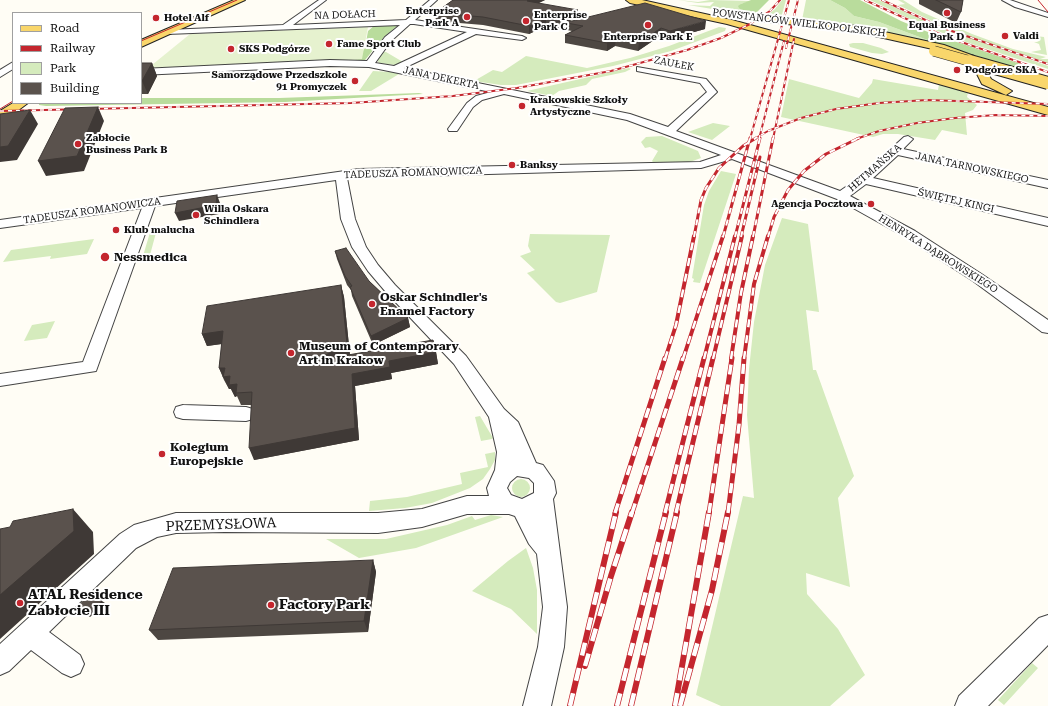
<!DOCTYPE html>
<html>
<head>
<meta charset="utf-8">
<style>
	body { margin:0 }
	#map { position:relative; width:1048px; height:706px; overflow:hidden; background:#fffdf5; font-family:"Roboto Serif",serif }
	canvas { display:block }
	.legend { position:absolute; left:12px; top:12px; width:130px; height:92px; box-sizing:border-box; background:#fff; border:1px solid #a0a0a0; margin:0; padding:5px 7px; list-style:none; font-size:12px; color:#111 }
	.legend li { display:flex; align-items:center; gap:8px; height:20px }
	.legend b { width:20px; border:1px solid #a0a0a0 }
</style>
</head>
<body>
<div id="map">
<canvas width="1048" height="706"></canvas>
<ul class="legend">
<li><b style="height:5px;background:#f9d66b"></b>Road</li>
<li><b style="height:5px;background:#c4262e"></b>Railway</li>
<li><b style="height:11px;background:#d5ebbd"></b>Park</li>
<li><b style="height:11px;background:#5a524d"></b>Building</li>
</ul>
</div>
<script>
const ctx = document.querySelector('canvas').getContext('2d');
ctx.lineJoin = 'round';
function fillPath(path, color) { ctx.fillStyle = color; ctx.fill(path, 'evenodd'); }
const toPath = rows => new Path2D(rows.map(r => 'M' + r).join(''));
function trace(path, color, width, dash) { ctx.strokeStyle = color; ctx.lineWidth = width; ctx.lineCap = dash ? 'butt' : 'round'; ctx.setLineDash(dash || []); ctx.stroke(path); }
function drawText(font, color, halo, rows, align = 'center') {
  ctx.font = font + ' "Roboto Serif",serif'; ctx.lineWidth = 4; ctx.setLineDash([]); ctx.textBaseline = 'middle'; ctx.strokeStyle = halo; ctx.fillStyle = color; for (const [text, x, y, turn = 0] of rows) {
    ctx.save(); ctx.translate(x, y); ctx.rotate((+turn || 0) * Math.PI / 180); ctx.textAlign = isNaN(turn) ? turn : align; if (halo) ctx.strokeText(text, 0, 0); ctx.fillText(text, 0, 0); ctx.restore();
  }
}
fillPath(toPath([
	[678,0,698,2,710,0,751,1,741,4,742,11,749,13,749,15,688,5,710,6,714,2,698,3],
	[782,0,786,0,781,18,765,17,775,9],
	[806,0,830,0,845,8,854,16,879,22,941,45,890,33,802,20],
	[870,0,879,0,931,24,1048,66,1048,69,960,40,923,25],
	[898,0,903,0,922,12,972,34,1013,49,1046,57,1040,59,1048,59,1048,63,951,30,898,5,905,4],
	[719,27,726,28,725,31,671,51,613,66,516,85,501,85,474,81,493,70,502,72,526,56,587,68,630,58,669,46],
	[1036,36,1044,37,1047,55,1031,52,1041,50,1039,44,1034,42,1039,42,1033,39],
	[853,43,863,43,881,48,889,52,882,54,872,53,850,47,849,44],
	[383,52,386,52,403,62,395,65,379,63,377,60],
	[629,68,631,69,625,72,592,79,586,85,559,91,552,96,527,91],
	[373,71,391,72,399,74,371,91,359,91],
	[789,79,859,98,872,83,873,79,938,90,939,84,968,92,967,97,977,105,973,110,965,113,967,135,942,130,935,140,898,134,883,134,873,137,781,117],
	[713,123,730,126,712,140,688,132],
	[662,136,698,151,701,158,687,163,654,164,652,161,658,151,650,147,645,148,641,142,646,137],
	[721,171,736,174,700,283,693,282,694,279,692,278,704,205,709,191],
	[782,218,808,224,819,312,806,310,813,370,816,370,854,476,838,498,850,587,806,573,807,594,838,629,865,675,830,706,721,706,696,695,743,496,754,498,747,415,749,369,754,322,765,265],
	[151,229,157,229,150,255,143,256],
	[530,234,610,235,597,292,560,303,556,302,527,273,535,270,520,256,531,252,528,246],
	[94,239,87,254,50,259,51,256,3,262,11,250],
	[55,321,47,338,24,341,32,325],
	[480,416,493,438,492,439,481,441,475,417],
	[495,452,495,460,490,469,483,479,470,488,432,503,405,508,369,511,370,501,407,497,462,484,460,473,488,467,485,454],
	'512 488a9 9 0 1 1 18 0a9 9 0 1 1-18 0Z',
	[491,515,503,517,416,548,359,558,326,539,386,539,447,525,472,516,475,520],
	[526,548,533,568,537,590,537,634,511,609,472,591,508,561],
	[1032,663,1038,668,1004,705,998,700]
]), '#d5ebbd');
fillPath(toPath([
	[751,0,769,0,756,13,742,11,739,8,738,6,741,4],
	[830,0,860,0,901,21,928,32,1035,69,1030,73,941,45,879,22,854,16,845,8],
	[375,25,398,25,384,37,365,60,343,61,360,55,365,48,368,31],
	[419,93,423,94,285,102,46,106,39,105,39,103,141,103,141,98,279,98]
]), '#b9dc9c');
fillPath(toPath([
	[368,27,362,59,339,62,147,69,190,34]
]), '#e6f2cf');
const minor = toPath([
	[319,0,326,0,293,25,406,20,430,0,437,0,415,20,522,36,526,38,522,40,476,34,404,68,630,114,668,127,707,92,700,83,637,71,637,67,706,79,717,92,676,131,840,191,860,177,904,137,908,136,913,139,903,149,1048,180,1048,188,898,155,873,178,1048,218,1048,226,866,184,850,196,915,231,983,275,1048,320,1048,333,1042,332,973,281,905,237,837,199,732,159,701,168,347,178,355,219,366,247,378,265,395,285,466,356,504,409,518,422,536,463,543,465,554,481,556,493,553,499,567,607,564,647,551,706,523,706,538,647,543,607,537,554,529,544,515,516,509,514,467,514,422,527,378,533,225,532,176,533,157,537,136,548,49,632,80,655,84,664,80,673,71,677,62,673,31,650,9,671,0,675,0,644,120,534,134,525,176,513,378,513,422,509,467,496,489,496,487,488,495,470,497,452,489,417,454,364,385,291,368,271,352,247,341,219,336,180,155,206,96,371,0,386,0,374,83,362,142,208,0,228,0,220,359,169,700,162,721,155,627,120,504,94,482,100,473,107,457,131,449,131,448,129,467,103,476,96,491,92,369,67,330,66,141,75,141,69,330,60,367,61,385,37,400,25,167,34,163,32,167,30,283,25,319,0],
	[410,24,414,24,467,32,394,66,375,63,391,41,410,24],
	[517,476,529,478,534,483,534,493,522,499,511,495,507,488,510,482,517,476],
	[1002,0,1010,0,1048,13,1048,17,1015,7,1002,0],
	[13,62,13,69,0,77,0,70,13,62],
	[183,405,246,407,253,409,255,414,253,419,246,421,183,419,176,417,174,412,176,407,183,405],
	[1048,615,1048,645,988,706,955,706,959,696,1039,618,1048,615]
]);
const major = toPath([
	[234,0,245,0,141,47,141,40,234,0],
	[626,0,642,0,732,20,1048,107,1048,115,727,24,630,3,626,0],
	[755,15,857,26,944,45,974,56,982,62,991,79,1012,91,1006,95,982,84,973,66,966,60,937,50,857,32,752,20,750,18,755,15],
	[13,103,28,103,5,120,0,121,0,111,13,103]
]);
trace(minor, '#444', 2);
trace(major, '#222', 2);
fillPath(minor, '#fff');
fillPath(major, '#f9d66b');
trace(toPath([
	[1038,0,1048,12],
	[141,41,237,0],
	[0,109,13,101]
]), '#c4262e', 1);
const railFar4 = toPath([
	[865,0,944,36,1048,72],
	[882,0,943,28,1048,64],
	[786,48,798,0],
	[0,111,351,103,453,96,517,88,611,71,687,50,721,38,750,24,770,11,780,0],
	[750,139,789,0],
	[754,139,768,131,801,118,836,109,879,103,927,100,1048,104],
	[759,139,784,41],
	[773,139,794,39],
	[856,139,879,131,917,123,955,118,996,115,1048,116]
]);
const railFar3 = toPath([
	[694,237,701,200,706,188,719,168,743,146,756,138],
	[723,237,750,138],
	[735,237,760,138],
	[741,237,760,157],
	[753,237,773,138],
	[768,237,774,217,788,190,804,171,826,154,859,138]
]);
const railFar2 = toPath([
	[665,359,676,325,694,236],
	[683,359,723,236],
	[704,359,735,236],
	[713,359,742,236],
	[731,359,741,293,753,236],
	[744,359,754,284,768,236]
]);
const railFar1 = toPath([
	[615,513,665,358],
	[632,513,683,358],
	[665,513,704,358],
	[676,513,713,358],
	[709,513,732,358],
	[728,513,739,425,744,358]
]);
const rail = toPath([
	[585,666,611,576,632,512],
	[570,706,616,512],
	[617,706,666,512],
	[631,706,677,512],
	[675,706,709,512],
	[680,706,712,590,728,512]
]);
trace(railFar4, '#c4262e', 2);
trace(railFar3, '#c4262e', 3);
trace(railFar2, '#c4262e', 4);
trace(railFar1, '#c4262e', 5);
trace(rail, '#c4262e', 6);
trace(railFar4, '#fff', 1.5, [4]);
trace(railFar3, '#fff', 2, [6]);
trace(railFar2, '#fff', 2.5, [8]);
trace(railFar1, '#fff', 3.5, [10]);
trace(rail, '#fff', 4.5, [13]);
const majorBridgeFar1 = toPath([
	[934,51,973,62]
]);
const majorBridge = toPath([
	[970,61,1048,83]
]);
trace(majorBridgeFar1, '#222', 11, []);
trace(majorBridge, '#222', 14, []);
trace(majorBridgeFar1, '#f9d66b', 10);
trace(majorBridge, '#f9d66b', 12);
fillPath(toPath([
	[453,0,545,0,539,3,578,17,568,22,705,29,669,39,660,36,638,51,615,46,607,51,565,43,565,35,572,31,546,26,529,34,483,25,436,21,435,13],
	[919,0,963,0,961,12,956,23,919,4],
	[141,63,152,63,157,76,148,94,141,94],
	[335,251,369,281,408,318,410,327,373,345,352,296,351,290,347,285,337,259],
	[341,285,344,297,350,355,436,352,438,364,391,373,392,379,355,386,359,440,254,460,251,405,241,405,237,396,235,397,231,389,229,389,224,380,219,368,222,344,207,346,202,334],
	[373,560,376,572,368,632,158,640,149,630]
]), '#4d4742');
fillPath(toPath([
	[528,0,545,0,527,8,527,1],
	[578,10,578,17,566,22,566,15],
	[546,19,546,26,529,34,529,26],
	[706,21,705,29,669,39,670,31],
	[661,28,660,36,638,51,639,43],
	[616,38,615,46,607,51,607,43],
	[152,63,157,76,148,94,142,81],
	[98,107,104,121,84,171,46,176,38,161],
	[30,110,38,124,17,160,0,162,0,147],
	[217,195,220,203,219,214,179,221,175,213],
	[341,285,344,297,350,356,314,361],
	[408,318,410,327,373,345,371,336],
	[223,331,228,343,207,346,202,334],
	[436,352,438,364,391,373,392,379,355,386,359,440,254,460,249,448,352,374,389,361],
	[219,368,225,368,237,384,236,393,237,396,235,397,231,389,229,389],
	[73,509,93,532,94,554,0,639,0,595],
	[373,560,376,572,368,632,364,621],
	[102,601,105,603,90,617,87,615]
]), '#3f3936');
const building = toPath([
	[453,0,528,0,527,1,578,10,566,15,568,22,645,3,706,21,670,31,661,28,639,43,616,38,607,43,565,35,583,26,546,19,529,26,483,17,435,13,453,0],
	[936,0,963,0,961,12,936,0],
	[141,63,152,63,142,81,141,81,141,63],
	[98,107,77,156,38,161,65,108,98,107],
	[30,110,8,146,0,147,0,114,30,110],
	[217,195,216,205,175,213,177,201,217,195],
	[346,248,369,281,408,318,371,336,350,287,352,286,345,276,335,251,346,248],
	[341,285,347,344,314,361,433,340,436,352,389,361,390,367,352,374,355,428,249,448,252,392,236,393,237,384,229,385,230,376,223,377,225,368,219,368,223,331,202,334,207,306,341,285],
	[73,509,74,531,0,595,0,529,10,527,13,521,73,509],
	[373,560,364,621,149,630,173,568,373,560],
	[92,593,102,601,87,615,77,607,92,593]
]);
fillPath(building, '#5a524d');
trace(building, '#3f3936', 1);
for (const [x, y, r, color] of [
	[947,13,4,"#c4262e"],
	[467,17,4,"#c4262e"],
	[156,18,4,"#c4262e"],
	[526,21,4,"#c4262e"],
	[648,25,4,"#c4262e"],
	[1005,36,4,"#c4262e"],
	[329,44,4,"#c4262e"],
	[231,49,4,"#c4262e"],
	[957,70,4,"#c4262e"],
	[355,81,4,"#c4262e"],
	[522,106,4,"#c4262e"],
	[78,144,4,"#c4262e"],
	[512,165,4,"#c4262e"],
	[871,204,4,"#c4262e"],
	[196,215,4,"#c4262e"],
	[116,230,4,"#c4262e"],
	[105,257,5,"#c4262e"],
	[372,304,4,"#c4262e"],
	[291,353,4,"#c4262e"],
	[162,454,4,"#c4262e"],
	[20,603,4,"#c4262e"],
	[271,605,4,"#c4262e"]
]) { const dot = new Path2D(); dot.arc(x, y, r, 0, 2 * Math.PI); ctx.fillStyle = color; ctx.fill(dot); trace(dot, '#fff', 1.5); }
drawText('bold 10px', '#111', '#fff', [
	["Enterprise",459,11,"right"],
	["Park A",459,23,"right"],
	["Enterprise",534,15],
	["Park C",534,27],
	["Hotel Alf",164,18],
	["Equal Business",947,25,"center"],
	["Park D",947,37,"center"],
	["Valdi",1013,36],
	["Enterprise Park E",648,37,"center"],
	["Fame Sport Club",337,44],
	["SKS Podgórze",239,49],
	["Podgórze SKA",965,70],
	["Samorządowe Przedszkole",347,75,"right"],
	["91 Promyczek",347,87,"right"],
	["Krakowskie Szkoły",530,100],
	["Artystyczne",530,112],
	["Zabłocie",86,138],
	["Business Park B",86,150],
	["Banksy",520,165],
	["Agencja Pocztowa",863,204,"right"],
	["Willa Oskara",204,209],
	["Schindlera",204,221],
	["Klub malucha",124,230]
], 'left');
drawText('10px', '#111', '#fff', [
	["NA DOŁACH",345,15,-2],
	["POWSTAŃCÓW WIELKOPOLSKICH",799,23,7],
	["ZAUŁEK",674,64,11],
	["JANA DEKERTA",441,78,12],
	["HETMAŃSKA",875,168,-41],
	["JANA TARNOWSKIEGO",972,168,12],
	["TADEUSZA ROMANOWICZA",413,173,-2],
	["ŚWIĘTEJ KINGI",956,201,13],
	["TADEUSZA ROMANOWICZA",92,211,-8],
	["HENRYKA DĄBROWSKIEGO",938,254,32]
]);
drawText('bold 12px', '#111', '#fff', [
	["Nessmedica",114,257],
	["Oskar Schindler's",380,297],
	["Enamel Factory",380,311],
	["Museum of Contemporary",299,346],
	["Art in Krakow",299,360],
	["Kolegium",170,447],
	["Europejskie",170,461]
], 'left');
drawText('14px', '#111', '#fff', [
	["PRZEMYSŁOWA",221,525,-2]
]);
drawText('bold 14px', '#111', '#fff', [
	["ATAL Residence",28,595],
	["Zabłocie III",28,611],
	["Factory Park",279,605]
], 'left');
</script>
</body>
</html>
